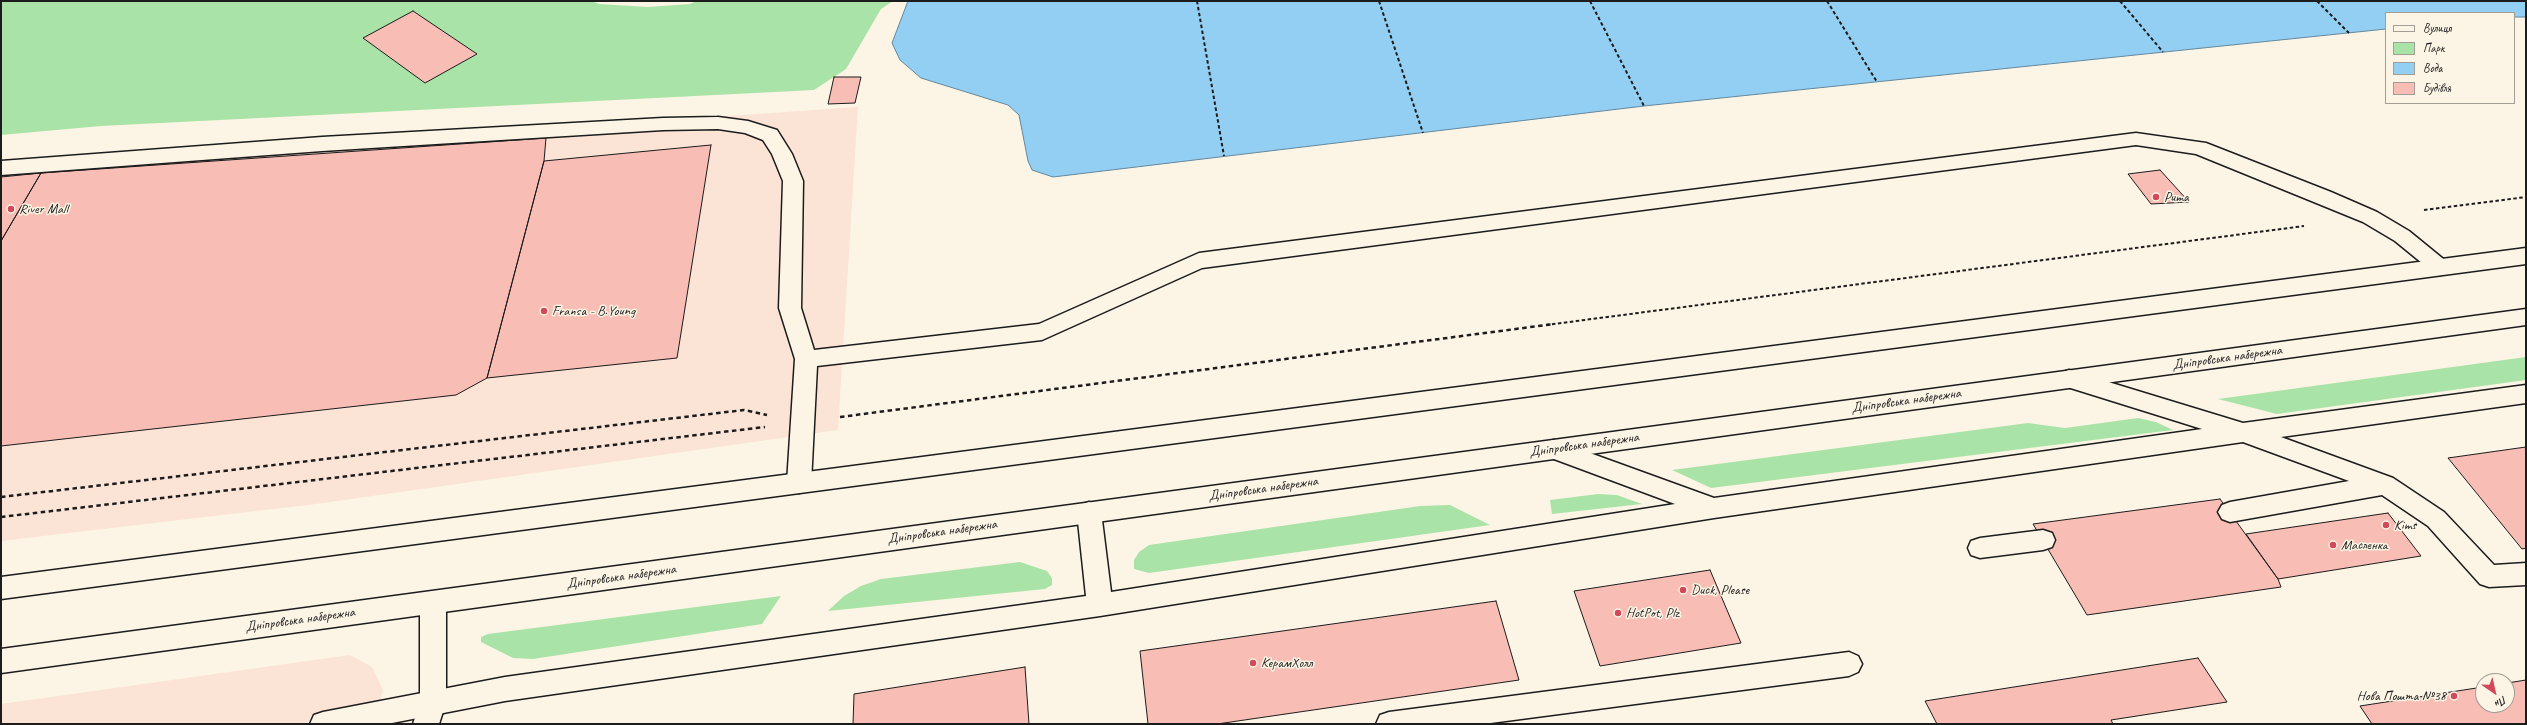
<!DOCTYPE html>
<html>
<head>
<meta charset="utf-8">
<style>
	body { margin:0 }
	#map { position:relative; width:2527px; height:725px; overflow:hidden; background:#fcf5e5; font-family:Caveat,sans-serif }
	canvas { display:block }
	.frame { position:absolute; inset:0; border:2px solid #1c1c1c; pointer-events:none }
	.legend { position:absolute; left:2385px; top:12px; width:130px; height:92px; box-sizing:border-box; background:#fcf5e5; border:1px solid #a29e95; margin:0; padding:5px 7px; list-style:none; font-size:12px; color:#1c1c1c }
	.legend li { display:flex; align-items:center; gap:8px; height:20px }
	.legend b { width:20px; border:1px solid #a29e95 }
	.north { position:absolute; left:2475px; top:673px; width:40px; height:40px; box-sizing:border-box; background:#fcf5e5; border:1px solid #a29e95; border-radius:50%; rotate:146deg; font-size:11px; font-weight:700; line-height:16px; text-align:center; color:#1c1c1c }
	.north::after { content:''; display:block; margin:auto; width:14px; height:18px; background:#d1495b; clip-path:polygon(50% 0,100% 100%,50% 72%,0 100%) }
</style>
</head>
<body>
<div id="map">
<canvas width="2527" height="725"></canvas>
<div class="frame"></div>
<ul class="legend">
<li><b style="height:5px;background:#fcf5e5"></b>Вулиця</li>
<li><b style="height:11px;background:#aae3a7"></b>Парк</li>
<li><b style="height:11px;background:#93cff3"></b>Вода</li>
<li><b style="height:11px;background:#f8bdb4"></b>Будівля</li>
</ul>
<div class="north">Пн</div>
</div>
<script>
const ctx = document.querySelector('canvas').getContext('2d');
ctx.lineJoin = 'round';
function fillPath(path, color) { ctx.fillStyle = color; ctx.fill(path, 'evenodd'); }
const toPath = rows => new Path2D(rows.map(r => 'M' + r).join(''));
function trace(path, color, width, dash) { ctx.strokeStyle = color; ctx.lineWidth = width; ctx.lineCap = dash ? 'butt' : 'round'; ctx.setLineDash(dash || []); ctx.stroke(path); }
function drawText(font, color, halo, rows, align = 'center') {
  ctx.font = font + ' Caveat,sans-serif'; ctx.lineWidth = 3; ctx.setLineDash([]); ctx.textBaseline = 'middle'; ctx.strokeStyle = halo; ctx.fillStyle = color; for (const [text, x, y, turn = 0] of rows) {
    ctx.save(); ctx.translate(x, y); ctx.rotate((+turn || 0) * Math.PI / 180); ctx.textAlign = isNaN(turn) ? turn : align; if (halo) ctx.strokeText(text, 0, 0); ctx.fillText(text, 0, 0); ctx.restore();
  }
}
fillPath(toPath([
	[858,107,838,430,316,504,1,541,1,166],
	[350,655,372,667,383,690,374,724,1,724,1,704]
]), '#fbe4d6');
fillPath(toPath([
	[1,1,592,1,599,4,648,7,690,4,696,1,893,1,881,9,846,69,814,90,101,126,1,135],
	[2526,357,2526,380,2277,414,2218,399],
	[2138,418,2156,422,2173,430,1711,488,1672,470,2028,423,2065,428],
	[1598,494,1617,495,1642,504,1552,514,1550,500],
	[1450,505,1490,525,1149,573,1134,569,1134,560,1139,552,1149,545,1420,506],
	[1020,562,1047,571,1052,578,1052,585,1045,589,828,611,844,596,861,586,881,579],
	[781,596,762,624,533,659,513,658,481,642,481,637,488,634]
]), '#aae3a7');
const water = toPath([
	[908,1,2526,1,2526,17,2514,17,2514,13,2386,13,2386,29,1644,106,1053,177,1032,170,1028,161,1019,115,1008,105,921,78,900,60,892,43,908,1]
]);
fillPath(water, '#93cff3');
trace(water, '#63879d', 1);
const building = toPath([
	[413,11,477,54,425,83,363,38,413,11],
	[834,77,861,77,855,103,828,104,834,77],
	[546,138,544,161,487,378,456,395,1,446,1,241,41,173,546,138],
	[711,145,677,358,487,378,544,161,711,145],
	[2160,170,2189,202,2151,204,2128,174,2160,170],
	[41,173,1,241,1,177,41,173],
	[2526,447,2526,548,2522,549,2448,458,2526,447],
	[2220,499,2278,579,2281,587,2087,615,2033,524,2220,499],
	[2388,513,2421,556,2278,579,2246,534,2388,513],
	[1710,570,1741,643,1600,666,1574,591,1710,570],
	[1496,601,1519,680,1217,724,1148,724,1140,651,1496,601],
	[2198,658,2227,702,2111,720,2113,724,1937,724,1925,701,2198,658],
	[1025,667,1029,724,853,724,854,694,1025,667],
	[2526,680,2526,724,2372,724,2360,706,2483,687,2483,705,2507,705,2507,683,2526,680]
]);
fillPath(building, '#f8bdb4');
trace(building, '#1c1c1c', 1);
const service = toPath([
	[718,117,748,121,777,130,792,154,803,181,801,308,814,350,1039,324,1199,253,2136,133,2206,143,2331,192,2377,212,2409,231,2447,262,2450,267,2447,272,2440,275,2433,272,2395,241,2363,222,2196,154,2136,145,1202,268,1042,340,817,366,811,483,807,490,799,493,791,490,787,483,795,359,779,308,783,181,772,154,763,140,745,133,718,129,663,130,322,151,1,175,1,161,322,137,663,118,718,117],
	[2069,370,2243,423,2526,385,2526,403,2281,437,2393,478,2444,512,2494,565,2526,563,2526,585,2489,587,2480,584,2428,526,2382,495,2230,522,2222,519,2218,512,2222,505,2230,502,2349,481,2243,442,1714,518,1100,616,505,701,387,724,310,724,314,715,323,712,505,677,1086,596,1077,512,1081,505,1089,502,1097,505,1101,512,1111,592,1675,504,1546,456,1542,449,1546,442,1554,440,1714,498,2202,429,2061,385,2058,379,2061,373,2069,370],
	[2043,530,2052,533,2055,540,2052,547,2043,550,1980,558,1971,555,1968,548,1971,541,1980,538,2043,530],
	[1849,652,1858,656,1862,664,1858,672,1849,676,1483,724,1376,724,1380,715,1389,712,1849,652]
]);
const minor = toPath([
	[433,592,442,595,446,603,446,702,439,724,413,724,420,702,420,603,424,595,433,592]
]);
const secondary = toPath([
	[2526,248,2526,264,1,599,1,577,2526,248],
	[2526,309,2526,325,1,673,1,649,2526,309]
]);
trace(service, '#1c1c1c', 3);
trace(minor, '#1c1c1c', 3);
trace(secondary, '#1c1c1c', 3);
trace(toPath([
	[1197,1,1224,156],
	[1379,1,1423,133],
	[1590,1,1644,106],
	[1827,1,1877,82],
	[2120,1,2163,52],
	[2317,1,2349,33],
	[2424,210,2526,197],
	[1546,325,2304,226]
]), '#1c1c1c', 2, [3.5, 2.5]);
trace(toPath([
	[840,417,1554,324],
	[1,497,744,410,767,415],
	[1,517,765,427]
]), '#1c1c1c', 2.5, [4.5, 3.5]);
fillPath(service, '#fcf5e5');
fillPath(minor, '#fcf5e5');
fillPath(secondary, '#fcf5e5');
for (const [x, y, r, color] of [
	[2156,197,4,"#d1495b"],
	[11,209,4,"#d1495b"],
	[544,311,4,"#d1495b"],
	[2386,525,4,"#d1495b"],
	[2333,545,4,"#d1495b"],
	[1683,590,4,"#d1495b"],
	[1618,613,4,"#d1495b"],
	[1253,663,4,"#d1495b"],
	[2454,696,4,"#d1495b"]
]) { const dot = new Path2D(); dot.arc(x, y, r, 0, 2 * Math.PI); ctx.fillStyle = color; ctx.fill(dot); trace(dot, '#fcf5e5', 1.5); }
drawText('14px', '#1c1c1c', '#fcf5e5', [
	["Puma",2164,197],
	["River Mall",19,209],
	["Fransa - B.Young",552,311],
	["Kims",2394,525],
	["Масленка",2341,545],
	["Duck, Please",1691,590],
	["HotPot, Plz",1626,613],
	["КерамХолл",1261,663],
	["Нова Пошта №38",2446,696,"right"]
], 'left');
drawText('14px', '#1c1c1c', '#fcf5e5', [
	["Дніпровська набережна",2227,358,-8],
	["Дніпровська набережна",1906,401,-8],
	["Дніпровська набережна",1584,445,-8],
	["Дніпровська набережна",1263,489,-8],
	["Дніпровська набережна",942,532,-8],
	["Дніпровська набережна",621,577,-8],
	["Дніпровська набережна",300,620,-8]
]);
</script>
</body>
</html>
